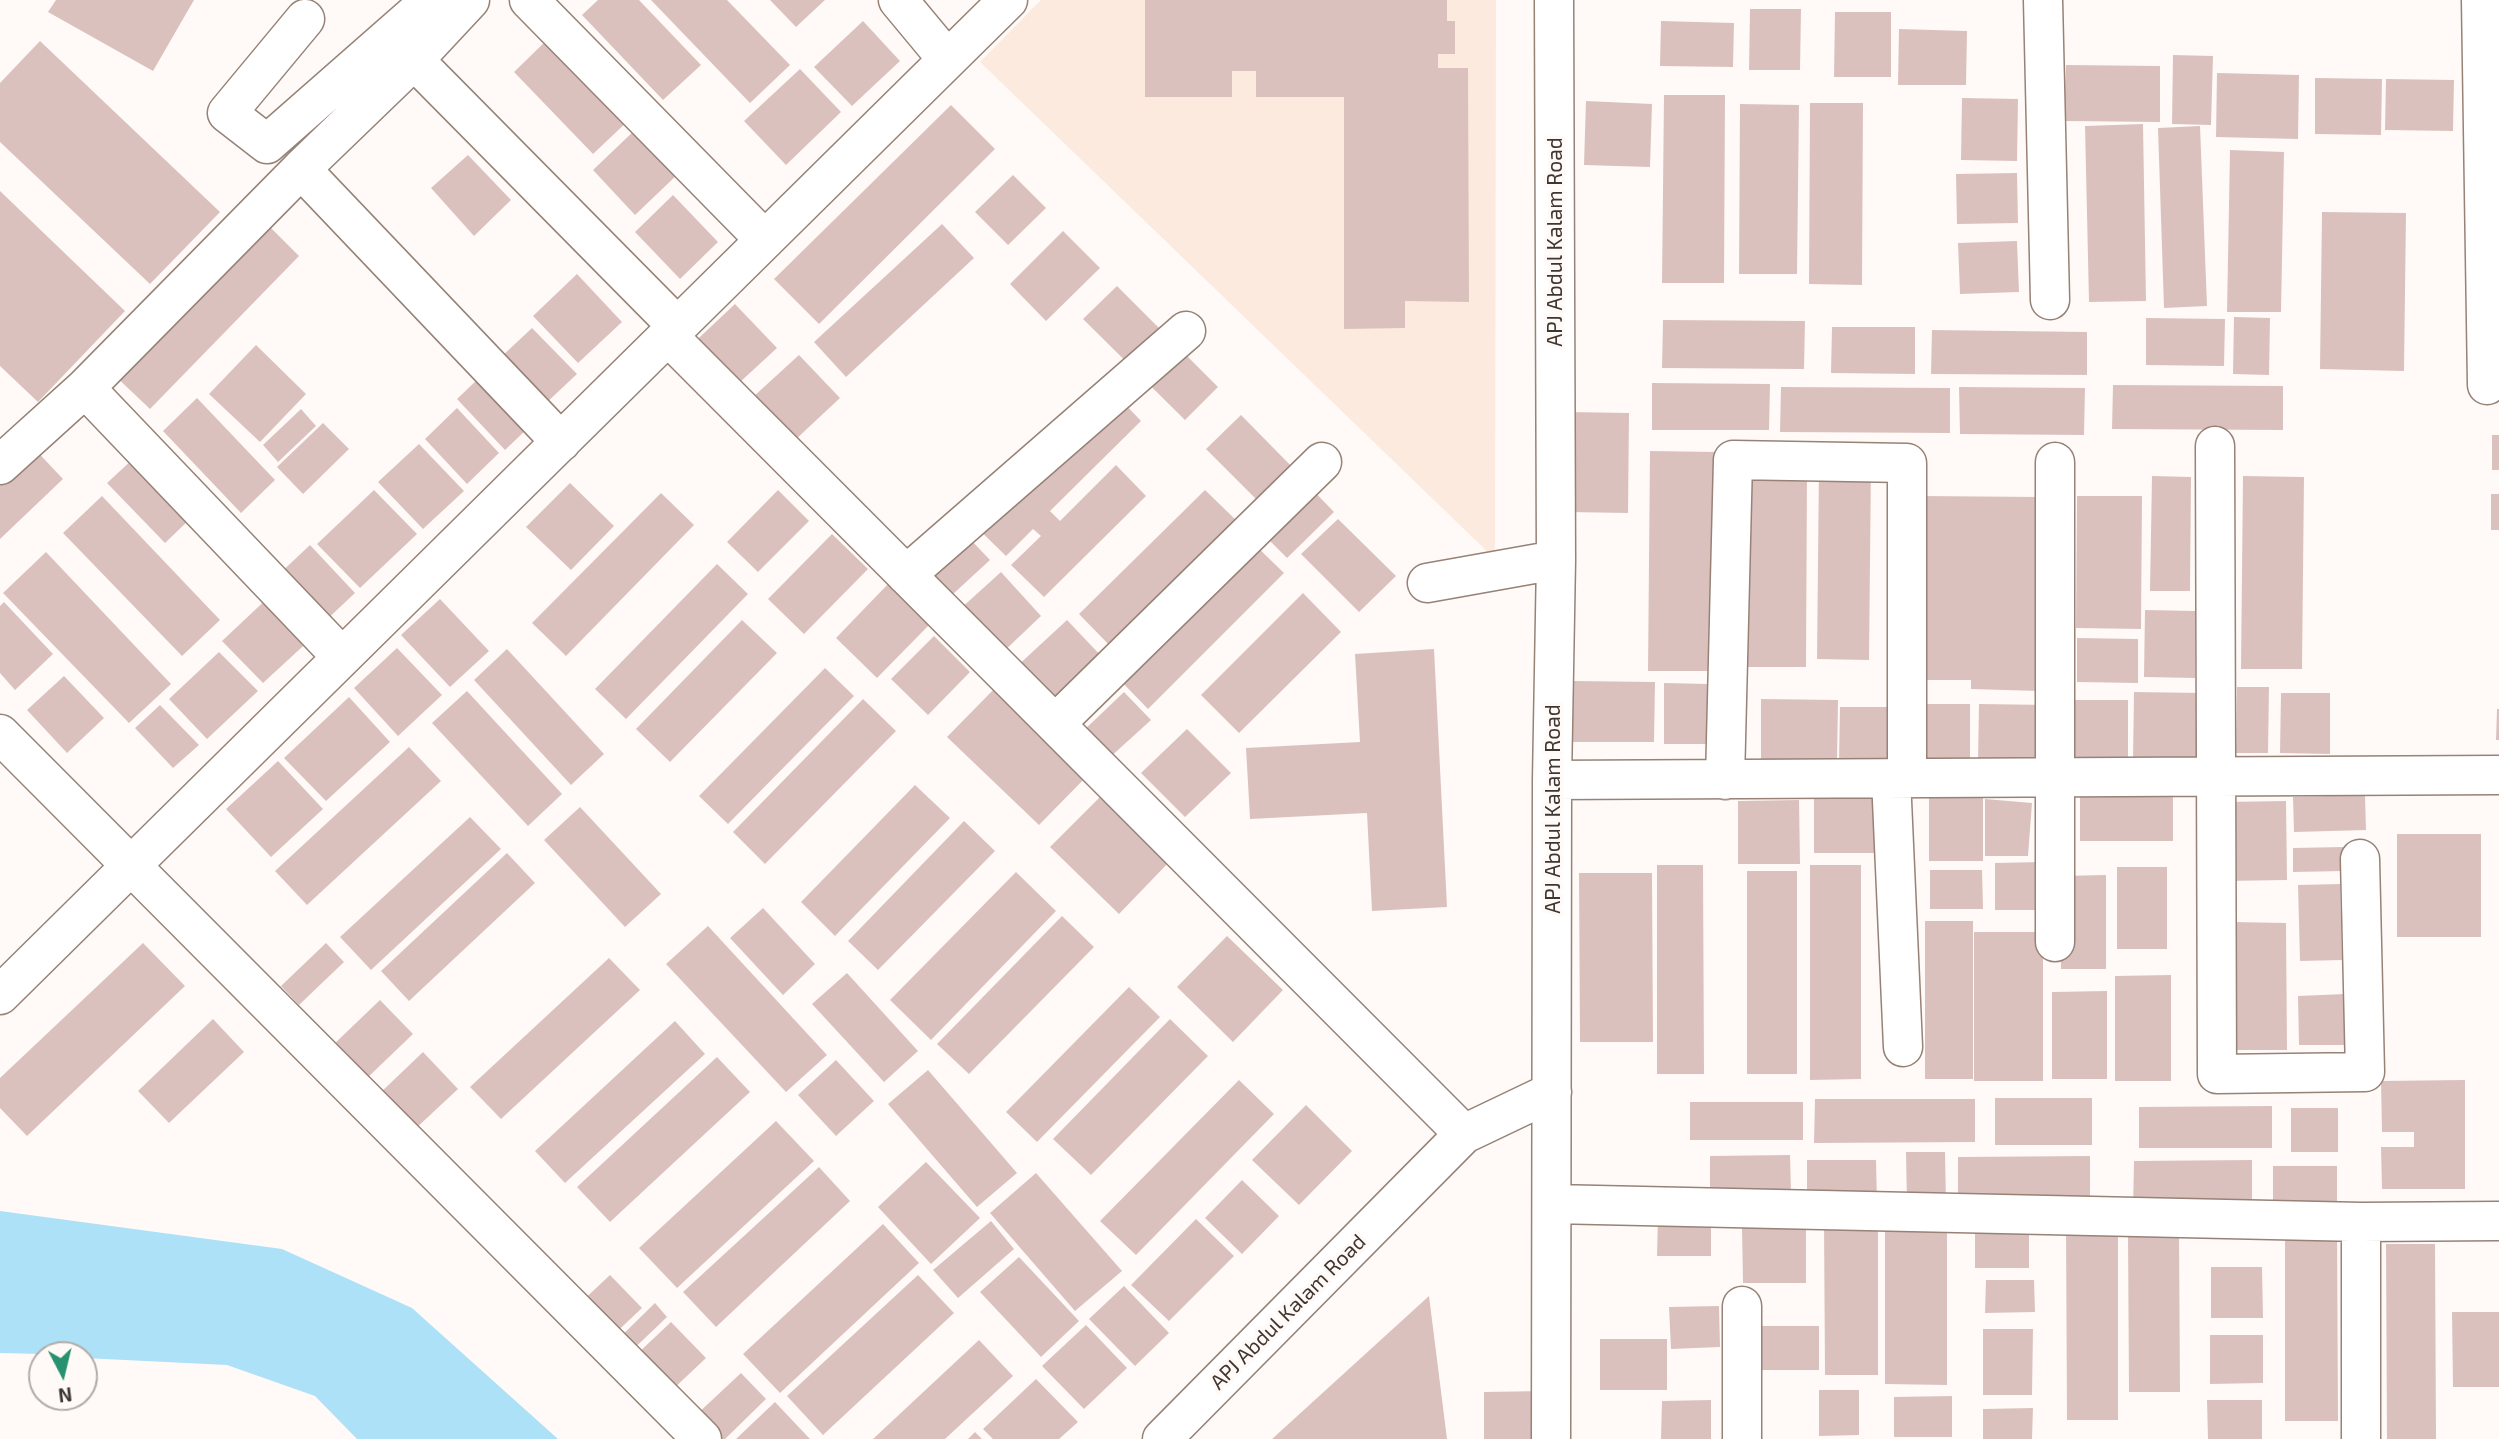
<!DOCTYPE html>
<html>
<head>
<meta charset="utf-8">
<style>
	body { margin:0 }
	#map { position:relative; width:2499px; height:1439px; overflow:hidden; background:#fffaf7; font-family:"Exo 2",sans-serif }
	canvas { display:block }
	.north { position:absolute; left:28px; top:1341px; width:70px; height:70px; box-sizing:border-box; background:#fffaf7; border:2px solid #b2aca7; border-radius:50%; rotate:173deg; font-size:19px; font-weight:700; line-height:28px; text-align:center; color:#3e3630 }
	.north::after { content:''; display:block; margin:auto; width:24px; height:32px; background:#28916f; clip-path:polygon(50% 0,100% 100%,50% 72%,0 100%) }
</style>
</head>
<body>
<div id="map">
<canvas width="2499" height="1439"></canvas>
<div class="north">N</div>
</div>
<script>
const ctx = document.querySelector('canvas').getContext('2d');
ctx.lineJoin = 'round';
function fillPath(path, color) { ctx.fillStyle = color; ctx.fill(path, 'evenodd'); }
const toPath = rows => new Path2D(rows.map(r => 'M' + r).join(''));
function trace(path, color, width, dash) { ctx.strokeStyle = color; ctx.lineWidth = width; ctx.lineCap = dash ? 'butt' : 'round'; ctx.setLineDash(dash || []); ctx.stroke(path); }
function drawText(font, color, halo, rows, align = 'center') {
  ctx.font = font + ' "Exo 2",sans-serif'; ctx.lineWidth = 7; ctx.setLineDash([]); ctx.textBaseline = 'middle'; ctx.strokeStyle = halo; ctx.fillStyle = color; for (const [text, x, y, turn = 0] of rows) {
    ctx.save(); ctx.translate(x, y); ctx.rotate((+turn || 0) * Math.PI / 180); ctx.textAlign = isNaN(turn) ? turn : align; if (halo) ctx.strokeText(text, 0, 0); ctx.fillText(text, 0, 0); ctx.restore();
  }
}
fillPath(toPath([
	[1041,0,1496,0,1495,559,980,62]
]), '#fceadf');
fillPath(toPath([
	[0,1211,282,1249,412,1308,558,1439,357,1439,315,1396,227,1365,84,1358,84,1355,0,1353]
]), '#ade1f8');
fillPath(toPath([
	[56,0,194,0,153,71,48,12],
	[598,0,639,0,701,65,663,100,582,15],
	[651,0,727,0,790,65,750,103],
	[770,0,825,0,796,27],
	[1145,0,1447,0,1447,21,1455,21,1455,54,1438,54,1438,68,1468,68,1469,302,1405,301,1405,328,1344,329,1344,97,1256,97,1256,71,1232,71,1232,97,1145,97],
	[1750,9,1801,9,1800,70,1749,70],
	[1835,12,1891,12,1891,77,1834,77],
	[863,21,900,61,852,106,814,67],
	[1661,21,1734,23,1733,67,1660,66],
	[1899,29,1967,31,1966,85,1898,85],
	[551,36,630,119,593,154,514,72],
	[40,41,220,212,150,284,0,142,0,83],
	[2173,55,2213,56,2211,125,2172,124],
	[2066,65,2160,66,2160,122,2064,121],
	[800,69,841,112,786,165,744,121],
	[2217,73,2299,75,2298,139,2216,137],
	[2315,78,2382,79,2381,135,2315,134],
	[2386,79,2454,80,2453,131,2385,130],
	[1664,95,1725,95,1724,283,1662,283],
	[1962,98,2018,99,2017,161,1961,160],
	[1586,101,1652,104,1650,167,1584,165],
	[1810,103,1863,103,1862,285,1809,284],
	[1740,104,1799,105,1797,274,1739,274],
	[951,105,995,149,819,324,774,279],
	[2143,124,2146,301,2089,302,2085,126],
	[2200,126,2207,306,2164,308,2158,128],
	[637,128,679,173,635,215,593,170],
	[2230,150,2284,152,2281,312,2227,312],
	[468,155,511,200,474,236,431,188],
	[2017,173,2018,223,1957,224,1956,174],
	[1013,175,1046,208,1008,245,975,212],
	[0,191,125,311,38,402,0,366],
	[673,195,718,242,680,279,635,232],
	[2322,212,2406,213,2404,371,2320,369],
	[261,218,299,256,150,409,111,372],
	[942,224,974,258,846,377,814,342],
	[1063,231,1100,268,1046,321,1010,284],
	[2017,241,2019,292,1960,294,1958,243],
	[577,274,622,322,578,363,533,316],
	[1117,286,1218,387,1185,420,1083,319],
	[735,304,777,348,726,395,685,351],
	[2234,317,2270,318,2269,375,2233,374],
	[2146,318,2225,319,2224,366,2146,365],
	[1663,320,1805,321,1804,369,1662,368],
	[1832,327,1915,327,1915,374,1831,373],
	[532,328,577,374,544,405,500,358],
	[1932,330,2087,332,2087,375,1931,374],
	[256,345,306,394,260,442,209,394],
	[799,355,840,398,794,441,753,397],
	[480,377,528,428,505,450,457,399],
	[1105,383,1141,421,1050,511,1060,521,1116,465,1146,496,1044,597,1011,565,1041,536,1033,529,1006,556,968,519],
	[1652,383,1770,384,1769,430,1652,430],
	[2113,385,2283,386,2283,430,2112,429],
	[1781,387,1950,388,1950,433,1780,432],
	[1959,387,2085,388,2084,435,1960,434],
	[197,398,275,480,241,513,163,431],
	[457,408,499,453,467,484,425,439],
	[301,409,316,426,278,462,263,445],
	[1568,412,1629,413,1628,513,1567,512],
	[1241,415,1299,474,1265,508,1206,449],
	[323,423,349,449,303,494,277,467],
	[2492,435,2499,435,2499,470,2492,470],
	[30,444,63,479,0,539,0,472],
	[419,444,464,491,423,529,378,482],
	[1650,451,1716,452,1713,671,1648,671],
	[134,458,191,518,165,543,107,483],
	[1819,463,1871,463,1869,660,1817,659],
	[1747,471,1807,472,1806,667,1746,667],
	[2152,476,2191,477,2190,591,2150,591],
	[2243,476,2304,477,2302,669,2241,669],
	[570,483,614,526,571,570,526,527],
	[1307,484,1334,512,1287,558,1260,531],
	[374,490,417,534,360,588,317,544],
	[778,490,809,521,758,572,727,542],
	[1205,490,1239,523,1113,649,1079,614],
	[661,493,694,525,566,656,532,623],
	[2491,494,2499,494,2499,530,2491,530],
	[102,496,220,620,182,656,63,533],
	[1920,496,2041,497,2039,691,1971,689,1971,680,1919,680],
	[2077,496,2142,496,2141,629,2076,628],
	[951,519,990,560,952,595,913,553],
	[1338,519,1396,576,1359,612,1301,554],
	[832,534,868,569,804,634,768,599],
	[1250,540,1284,573,1148,709,1114,674],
	[310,545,355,593,322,624,276,577],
	[46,552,171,684,129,723,3,593],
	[717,564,748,594,626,719,595,689],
	[1001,572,1041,616,1001,654,959,610],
	[889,583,931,623,877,678,836,638],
	[273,593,314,636,263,683,222,641],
	[1303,593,1341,632,1239,733,1201,695],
	[440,599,489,651,450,687,401,635],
	[4,602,53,654,15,690,0,673,0,606],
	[2145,610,2195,611,2195,678,2144,677],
	[742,620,777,653,670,762,636,729],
	[1067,620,1104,659,1051,708,1014,669],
	[934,636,970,672,928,715,891,679],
	[2077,638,2138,639,2138,683,2077,682],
	[397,648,442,695,398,736,354,688],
	[507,649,604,754,571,785,474,680],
	[1434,649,1447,907,1372,911,1367,813,1250,819,1246,748,1360,742,1355,654],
	[219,652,258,691,207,739,169,699],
	[825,668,854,696,728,824,699,796],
	[64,676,104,718,67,753,27,710],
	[1573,681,1655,682,1654,742,1573,742],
	[1664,683,1708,684,1708,744,1664,744],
	[998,685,1089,774,1039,825,947,737],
	[2237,687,2269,687,2268,753,2236,753],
	[467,691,562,794,528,826,432,723],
	[1124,692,1151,720,1107,760,1081,733],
	[2134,692,2204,693,2203,760,2133,759],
	[2281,693,2330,693,2330,754,2280,753],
	[349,697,390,742,326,801,284,758],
	[863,699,896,731,765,864,733,832],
	[1761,699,1838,700,1837,762,1761,761],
	[2069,700,2128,700,2128,762,2068,762],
	[1925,704,1970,704,1970,763,1925,762],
	[1979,704,2050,705,2049,763,1978,762],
	[160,705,199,745,173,768,135,728],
	[1840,707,1889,707,1889,762,1839,762],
	[2497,709,2499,709,2499,740,2496,740],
	[1187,729,1231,773,1185,817,1141,773],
	[409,747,441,781,307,905,275,871],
	[278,761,323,809,271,857,226,809],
	[2080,783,2173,783,2173,841,2080,841],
	[915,785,950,818,835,936,801,902],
	[1103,794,1171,860,1119,914,1050,847],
	[1929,794,1983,794,1983,861,1929,861],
	[2365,795,2366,830,2294,832,2293,797],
	[1886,798,1886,853,1814,853,1814,799],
	[1985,799,2032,803,2028,856,1985,856],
	[1799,800,1800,864,1738,864,1738,801],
	[2286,801,2287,880,2224,881,2223,802],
	[580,807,661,894,625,927,544,840],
	[470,817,501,849,371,970,340,937],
	[964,821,995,851,878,970,848,941],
	[2397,834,2481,834,2481,937,2397,937],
	[2343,847,2344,871,2293,872,2293,848],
	[507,853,535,883,409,1001,381,971],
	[2042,862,2042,910,1995,910,1995,863],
	[1657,865,1703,865,1704,1074,1657,1074],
	[1810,865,1861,865,1861,1079,1810,1080],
	[2117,867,2167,867,2167,949,2117,949],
	[1930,870,1982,870,1983,909,1930,909],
	[1747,871,1797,871,1797,1074,1747,1074],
	[1016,872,1056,911,931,1040,890,1000],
	[1579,873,1652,873,1653,1042,1580,1042],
	[2106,875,2106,969,2061,969,2060,876],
	[2340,884,2342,960,2300,961,2298,885],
	[763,908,815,964,783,995,730,938],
	[1062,916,1094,947,969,1074,937,1044],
	[1925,921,1973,921,1973,1079,1925,1079],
	[2234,922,2286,923,2287,1050,2233,1050],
	[708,926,827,1055,786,1092,666,964],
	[1974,932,2043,932,2043,1081,1974,1081],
	[1227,936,1283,990,1233,1042,1177,987],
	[143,943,185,986,27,1136,0,1108,0,1078],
	[326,943,344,962,299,1005,281,986],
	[609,958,640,990,501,1119,470,1087],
	[847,973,918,1051,884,1082,812,1004],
	[2171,975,2171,1081,2115,1081,2115,976],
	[1129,987,1160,1017,1037,1142,1006,1112],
	[2107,991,2107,1079,2052,1079,2052,992],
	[2345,994,2346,1045,2299,1045,2298,996],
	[380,1000,413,1034,365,1080,332,1046],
	[213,1019,244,1052,169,1123,138,1091],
	[1170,1019,1208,1056,1091,1175,1053,1139],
	[675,1021,705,1054,565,1183,535,1151],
	[423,1052,458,1089,413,1131,378,1095],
	[717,1057,750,1092,610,1222,577,1187],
	[836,1060,874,1101,836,1136,798,1095],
	[928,1070,1017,1173,977,1207,888,1104],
	[1239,1080,1274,1114,1136,1255,1100,1221],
	[2465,1080,2465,1189,2382,1189,2381,1147,2414,1147,2414,1132,2382,1132,2381,1081],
	[1995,1098,2092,1098,2092,1145,1995,1145],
	[1815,1099,1975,1099,1975,1142,1814,1143],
	[1690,1102,1803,1102,1803,1140,1690,1140],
	[1306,1105,1352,1151,1299,1205,1252,1160],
	[2272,1106,2272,1148,2139,1148,2139,1107],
	[2291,1108,2338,1108,2338,1152,2291,1152],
	[776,1121,814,1161,677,1288,639,1248],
	[1906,1152,1945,1152,1946,1204,1907,1205],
	[1790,1155,1791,1193,1710,1194,1710,1156],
	[2090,1156,2090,1205,1958,1206,1958,1157],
	[1807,1160,1876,1160,1877,1204,1807,1204],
	[2252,1160,2252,1210,2133,1210,2134,1161],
	[926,1162,980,1218,931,1264,878,1207],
	[2273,1166,2337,1166,2337,1212,2273,1212],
	[819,1167,850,1201,716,1327,683,1292],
	[1036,1173,1122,1271,1075,1311,990,1213],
	[1242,1180,1279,1216,1242,1254,1205,1218],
	[1658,1215,1711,1215,1711,1256,1657,1256],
	[1196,1219,1234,1256,1169,1321,1131,1285],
	[991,1221,1014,1249,958,1298,933,1270],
	[1878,1221,1878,1375,1825,1375,1824,1222],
	[2285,1222,2337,1222,2338,1421,2285,1421],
	[1975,1223,2029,1223,2029,1268,1975,1268],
	[883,1224,919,1263,780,1393,743,1354],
	[2066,1224,2118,1225,2118,1420,2067,1420],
	[1885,1227,1947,1227,1947,1385,1885,1384],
	[1742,1228,1806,1228,1806,1283,1743,1283],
	[2128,1234,2179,1234,2180,1392,2129,1392],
	[2386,1244,2435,1244,2436,1439,2387,1439],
	[1019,1257,1079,1321,1041,1357,980,1292],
	[2211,1267,2262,1267,2263,1318,2211,1318],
	[610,1275,642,1308,608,1340,577,1306],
	[918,1275,954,1313,823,1435,787,1396],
	[1986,1280,2034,1280,2035,1312,1985,1313],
	[1124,1286,1169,1333,1135,1366,1089,1319],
	[1429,1296,1447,1439,1272,1439],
	[655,1303,667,1317,624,1358,612,1345],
	[1719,1306,1720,1347,1671,1349,1669,1307],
	[2452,1312,2499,1312,2499,1387,2453,1387],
	[671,1322,706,1358,670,1392,635,1356],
	[1086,1325,1127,1368,1084,1409,1042,1366],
	[1759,1326,1819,1326,1819,1370,1759,1370],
	[1983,1329,2033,1329,2032,1395,1983,1395],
	[2210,1335,2263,1335,2263,1383,2210,1384],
	[1600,1339,1667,1339,1667,1390,1600,1390],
	[979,1340,1013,1376,945,1439,873,1439],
	[741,1373,766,1399,725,1439,716,1439,695,1416],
	[1036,1379,1078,1422,1059,1439,993,1439,983,1429],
	[1819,1390,1859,1390,1859,1435,1819,1436],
	[1545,1391,1545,1439,1484,1439,1484,1392],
	[1952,1396,1952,1437,1894,1437,1894,1397],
	[1711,1400,1711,1439,1661,1439,1662,1401],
	[2207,1400,2262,1400,2262,1439,2208,1439],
	[775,1402,810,1439,736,1439],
	[2033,1408,2032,1439,1983,1439,1983,1409],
	[975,1432,982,1439,968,1439]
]), '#dbc1be');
const minor = toPath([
	[529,0,765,240],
	[898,0,947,59],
	[2043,0,2050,300],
	[2481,0,2487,385],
	[305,19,227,113,267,144,431,0],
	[414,60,677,326],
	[301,169,561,442],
	[668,336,1464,1134],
	[85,388,342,657],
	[2215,446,2217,1074,2365,1072,2360,859],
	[0,465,85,388,301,169,414,60,470,0],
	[906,575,1186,331],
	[1427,583,1556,560],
	[1055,724,1322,462],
	[0,734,702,1439],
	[1891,778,1903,1047],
	[1552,780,2499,775],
	[1725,780,1733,460,1907,463,1907,778],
	[2055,942,2055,462],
	[0,995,1008,0],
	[1552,1204,2361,1222,2499,1221],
	[2361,1222,2361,1439],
	[1742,1306,1742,1439],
	[1162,1439,1464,1134,1552,1092],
	[1551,1439,1552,780,1556,560,1554,0]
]);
trace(minor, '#968276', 41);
trace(minor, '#fff', 38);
drawText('21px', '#3e3630', '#fffaf7', [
	["APJ Abdul Kalam Road",1555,242,-90],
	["APJ Abdul Kalam Road",1553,809,-90],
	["APJ Abdul Kalam Road",1288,1312,-45]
]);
</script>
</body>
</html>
